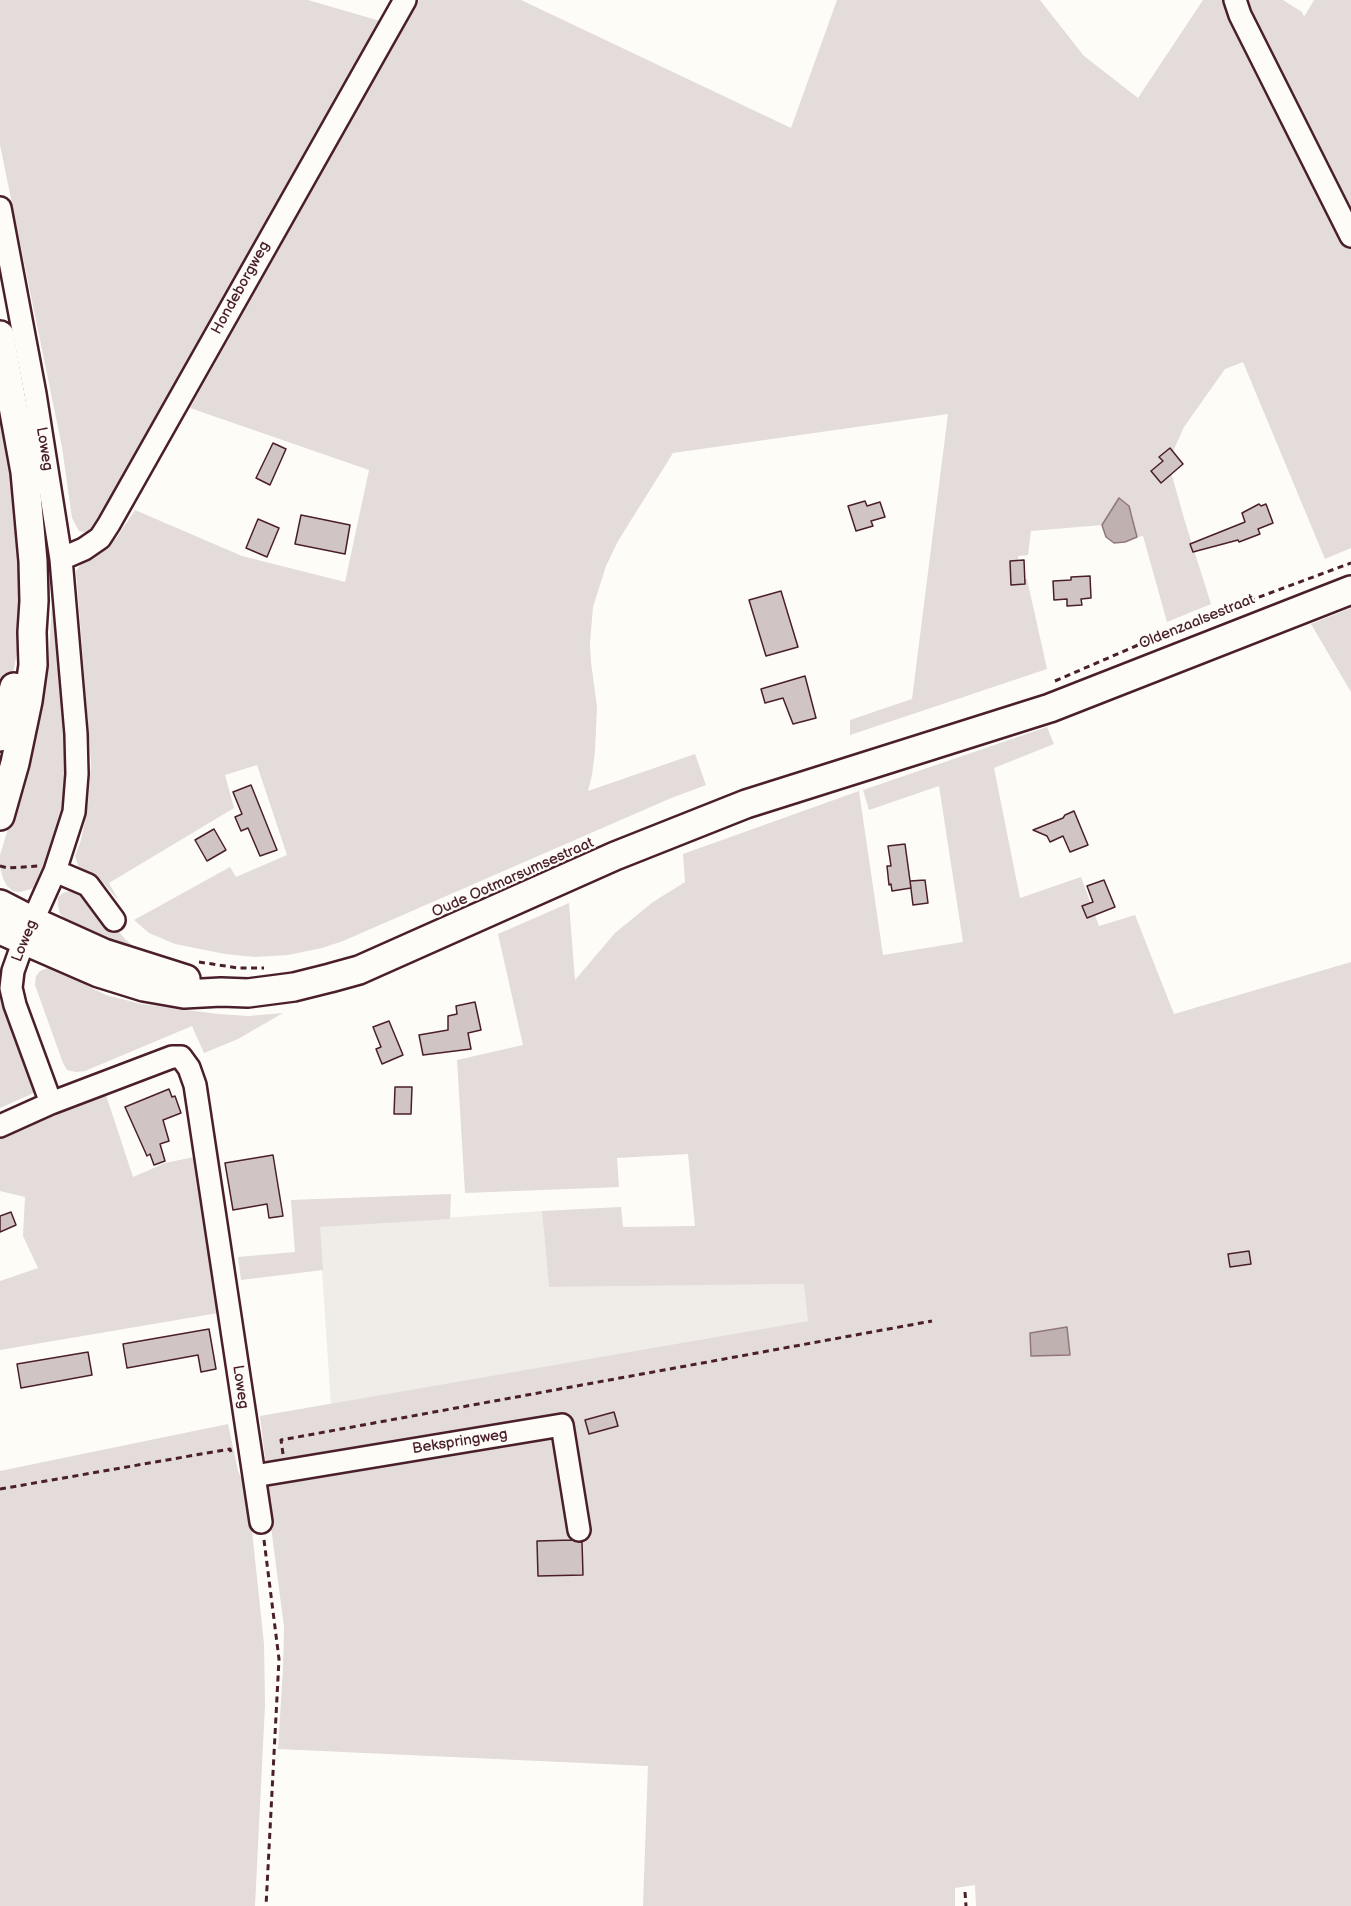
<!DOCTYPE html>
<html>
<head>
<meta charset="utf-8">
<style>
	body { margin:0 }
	canvas { display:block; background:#fdfcf7 }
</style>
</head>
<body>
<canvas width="1351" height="1906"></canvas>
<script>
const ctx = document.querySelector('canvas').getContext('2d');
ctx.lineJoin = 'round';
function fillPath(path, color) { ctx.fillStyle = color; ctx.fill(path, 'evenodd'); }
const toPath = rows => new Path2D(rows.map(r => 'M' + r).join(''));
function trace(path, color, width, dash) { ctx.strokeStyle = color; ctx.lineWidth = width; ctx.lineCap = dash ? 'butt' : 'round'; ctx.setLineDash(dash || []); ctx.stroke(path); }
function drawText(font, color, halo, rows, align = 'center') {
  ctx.font = font + ' "Balsamiq Sans",sans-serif'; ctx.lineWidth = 4.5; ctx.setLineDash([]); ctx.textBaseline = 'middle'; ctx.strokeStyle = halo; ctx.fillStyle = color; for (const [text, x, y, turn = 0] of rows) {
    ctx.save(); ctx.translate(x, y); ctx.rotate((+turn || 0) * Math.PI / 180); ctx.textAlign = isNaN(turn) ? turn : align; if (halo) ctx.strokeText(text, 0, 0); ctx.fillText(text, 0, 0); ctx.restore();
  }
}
fillPath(toPath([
	[542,1211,549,1287,805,1284,808,1321,331,1404,319,1227]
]), '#f0ece8');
fillPath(toPath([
	[0,0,308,0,387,23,103,525,91,534,79,531,72,518,62,447,0,145],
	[419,0,521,0,791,128,837,0,1040,0,1084,56,1138,98,1203,0,1226,0,1351,248,1351,548,1325,559,1243,362,1225,369,1184,427,1174,449,1171,465,1172,476,1186,525,1211,604,1167,622,1143,536,1137,537,1132,513,1119,498,1102,525,1031,531,1028,555,1018,556,1019,579,1027,579,1047,669,850,735,850,720,912,699,948,414,673,453,618,541,606,566,593,607,590,643,591,662,597,707,595,751,592,775,588,791,695,754,706,785,669,799,343,941,322,948,288,955,255,957,225,954,175,944,149,933,134,920,230,867,236,877,287,855,257,765,225,775,234,808,109,883,119,901,104,884,79,869,75,856,81,840,88,804,91,763,76,571,81,564,106,548,117,537,135,510,242,556,345,582,369,470,190,408],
	[1239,0,1283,0,1302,12,1304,17,1314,0,1351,0,1351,220],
	[0,383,24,554,21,633,11,683,0,721],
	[51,526,62,643,69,801,43,879,35,888,20,892,13,891,7,886,3,878,0,867,0,855,23,780,44,689,49,653,52,602],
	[1351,608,1351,692,1311,624],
	[1047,727,1054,744,994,768,1020,898,1081,877,1099,926,1135,915,1174,1014,1351,962,1351,1906,976,1906,975,1885,955,1888,955,1906,643,1906,648,1766,278,1749,283,1669,284,1627,265,1481,266,1466,260,1416,808,1321,804,1284,549,1287,542,1211,621,1207,623,1227,695,1226,688,1154,617,1158,619,1187,465,1193,457,1060,523,1045,498,934,569,903,575,980,615,933,653,902,685,882,683,854,859,791,883,955,963,942,939,786,869,810,863,790],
	[72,890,77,890,91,899,125,939,138,950,124,949,64,918,60,914,58,905,58,897,63,893],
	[50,967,106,995,141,1004,218,1014,248,1016,283,1013,238,1039,204,1053,192,1026,85,1071,76,1072,67,1070,63,1063,35,985,36,976,40,971],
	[0,972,4,974,36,1092,0,1108],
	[94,1094,106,1095,133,1177,165,1163,199,1156,224,1312,0,1350,0,1281,38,1268,23,1236,25,1197,0,1191,0,1135],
	[451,1194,450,1219,320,1227,323,1270,241,1280,238,1257,295,1252,291,1200],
	[228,1424,238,1471,248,1493,264,1644,265,1705,255,1906,0,1906,0,1471]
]), '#e3dcda');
const water = toPath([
	[1119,498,1129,506,1137,537,1125,542,1114,543,1106,537,1102,525,1119,498],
	[1067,1327,1070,1355,1031,1356,1030,1333,1067,1327]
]);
fillPath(water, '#c0b1b1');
trace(water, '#91777b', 1.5);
const building = toPath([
	[273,443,286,449,270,485,256,478,273,443],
	[1170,448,1183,464,1161,483,1151,471,1163,461,1159,457,1170,448],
	[865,501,867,506,880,502,885,517,871,521,873,526,856,531,848,506,865,501],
	[1259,504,1261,506,1266,504,1273,523,1258,529,1260,534,1239,542,1238,540,1193,552,1190,544,1245,522,1242,513,1259,504],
	[301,515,350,525,345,554,295,544,301,515],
	[258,519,279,528,267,557,246,548,258,519],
	[1024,560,1025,584,1011,585,1010,561,1024,560],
	[1090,576,1091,598,1081,599,1082,605,1067,606,1067,599,1054,600,1053,581,1071,580,1071,577,1090,576],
	[781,591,798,647,766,656,749,600,781,591],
	[805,676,816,718,793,724,783,698,765,703,761,689,805,676],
	[251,785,277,850,260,856,248,828,241,831,235,817,242,814,233,792,251,785],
	[1074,811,1088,845,1070,852,1063,836,1050,842,1047,836,1033,830,1063,818,1065,815,1074,811],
	[214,829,226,850,207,861,195,840,214,829],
	[905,844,911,888,892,891,891,884,889,885,887,866,891,866,888,846,905,844],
	[925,880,928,903,913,905,910,881,925,880],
	[1104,880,1115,907,1087,918,1082,906,1093,902,1087,886,1104,880],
	[475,1002,481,1030,468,1033,471,1049,423,1055,419,1035,448,1030,448,1016,457,1014,456,1006,475,1002],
	[389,1021,403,1055,382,1064,376,1049,381,1047,373,1027,389,1021],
	[395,1087,412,1087,411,1114,394,1114,395,1087],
	[169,1089,172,1097,175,1096,181,1113,163,1120,169,1141,160,1144,165,1161,154,1165,150,1154,147,1156,125,1107,169,1089],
	[273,1155,283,1216,269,1218,267,1204,233,1210,225,1163,273,1155],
	[11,1212,16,1225,0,1232,0,1216,11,1212],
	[1249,1251,1251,1264,1230,1267,1228,1254,1249,1251],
	[209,1329,216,1369,201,1372,198,1355,127,1368,123,1344,209,1329],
	[88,1352,92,1375,21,1388,17,1364,88,1352],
	[614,1412,618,1426,589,1434,585,1420,614,1412],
	[572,1540,582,1542,583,1575,538,1576,537,1541,572,1540]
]);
fillPath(building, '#d0c5c4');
trace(building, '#4a1f2b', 1.5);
const minor = toPath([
	[1235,0,1240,15,1351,236],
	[0,208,35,394,61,559,76,734,77,774,74,812,55,871,24,940,13,971,11,988,15,1005,51,1103],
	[61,559,84,549,100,538,109,524,405,0],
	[55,871,88,885,114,920],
	[0,1126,51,1103,172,1057,181,1057,189,1068,195,1085,261,1522],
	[254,1476,562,1425,579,1530]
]);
const major = toPath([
	[0,335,25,472,33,561,34,601,32,632,33,665,28,701,15,763,0,816],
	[0,737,14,687],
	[0,904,33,921,104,953,186,979],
	[0,930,99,973,144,987,184,994,221,992,248,993,294,987,330,978,359,970,615,856,746,804,1050,708,1351,590]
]);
trace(minor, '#4a1f2b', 26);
trace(major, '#4a1f2b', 32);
trace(toPath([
	[1055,681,1189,623,1351,563],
	[0,866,8,868,39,866],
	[497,883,510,878],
	[199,962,238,968,264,968],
	[283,1454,281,1440,932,1321],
	[0,1489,230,1449,231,1452],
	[264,1540,279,1659,266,1906],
	[965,1892,966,1906]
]), '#4a1f2b', 3, [6, 4.5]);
trace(minor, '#fdfcf7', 21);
trace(major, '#fdfcf7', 27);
drawText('15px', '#4a1f2b', '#fdfcf7', [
	["Hondeborgweg",241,288,-61],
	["Loweg",44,449,81],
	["Oldenzaalsestraat",1197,622,-22],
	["Oude Ootmarsumsestraat",513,878,-24],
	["Loweg",25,941,-68],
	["Loweg",240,1387,82],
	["Bekspringweg",460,1442,-9]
]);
</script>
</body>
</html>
